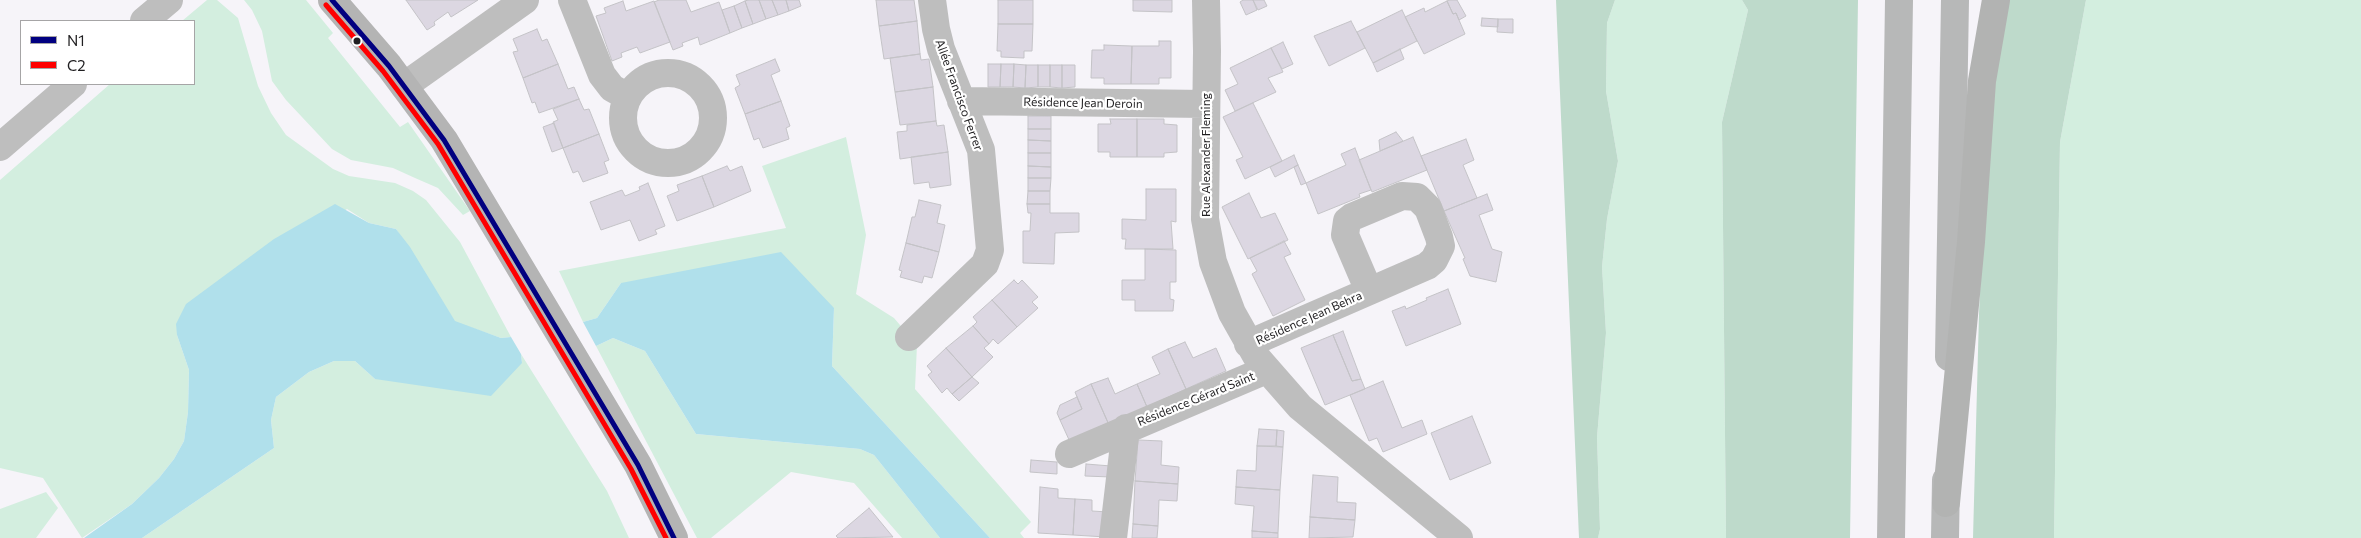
<!DOCTYPE html>
<html>
<head>
<meta charset="utf-8">
<style>
	body { margin:0 }
	#map { position:relative; width:2361px; height:538px; overflow:hidden; background:#f6f4f9; font-family:Commissioner,sans-serif }
	canvas { display:block }
	.legend { position:absolute; left:20px; top:20px; width:175px; height:65px; box-sizing:border-box; background:#fff; border:1px solid #a6a5a6; margin:0; padding:6px 9px; list-style:none; font-size:15px; color:#201f21 }
	.legend li { display:flex; align-items:center; gap:10px; height:25px }
	.legend b { width:25px; border:1px solid #a6a5a6 }
</style>
</head>
<body>
<div id="map">
<canvas width="2361" height="538"></canvas>
<ul class="legend">
<li><b style="height:6px;background:#010080"></b>N1</li>
<li><b style="height:6px;background:#fe0000"></b>C2</li>
</ul>
</div>
<script>
const ctx = document.querySelector('canvas').getContext('2d');
ctx.lineJoin = 'round';
function fillPath(path, color) { ctx.fillStyle = color; ctx.fill(path, 'evenodd'); }
const toPath = rows => new Path2D(rows.map(r => 'M' + r).join(''));
function trace(path, color, width, dash) { ctx.strokeStyle = color; ctx.lineWidth = width; ctx.lineCap = dash ? 'butt' : 'round'; ctx.setLineDash(dash || []); ctx.stroke(path); }
function drawText(font, color, halo, rows, align = 'center') {
  ctx.font = font + ' Commissioner,sans-serif'; ctx.lineWidth = 4.5; ctx.setLineDash([]); ctx.textBaseline = 'middle'; ctx.strokeStyle = halo; ctx.fillStyle = color; for (const [text, x, y, turn = 0] of rows) {
    ctx.save(); ctx.translate(x, y); ctx.rotate((+turn || 0) * Math.PI / 180); ctx.textAlign = isNaN(turn) ? turn : align; if (halo) ctx.strokeText(text, 0, 0); ctx.fillText(text, 0, 0); ctx.restore();
  }
}
fillPath(toPath([
	[207,0,217,0,238,18,258,86,271,113,286,135,333,169,349,176,395,183,413,191,426,200,460,242,511,337,501,338,455,322,396,229,369,223,347,209,177,335,189,370,188,412,184,441,174,459,159,478,132,504,82,538,43,478,0,468,0,180,110,84,194,84,194,21,182,21],
	[244,0,306,0,333,33,328,38,400,127,408,122,470,211,463,215,438,188,415,178,393,168,351,160,332,149,286,100,272,81,262,31,252,10],
	[1615,0,1742,0,1748,10,1722,122,1726,538,1598,538,1600,529,1597,437,1606,333,1602,267,1607,219,1618,161,1606,91,1607,23],
	[2086,0,2361,0,2361,538,2054,538,2060,142],
	[846,137,866,235,856,294,894,318,917,345,915,389,1031,522,1020,533,1024,538,990,538,832,366,834,308,621,283,597,318,583,322,559,271,786,228,762,166],
	[613,338,645,351,696,434,860,449,874,455,940,538,902,538,854,483,791,472,711,538,697,538,596,346],
	[521,354,607,491,629,538,142,538,274,448,271,420,276,397,309,372,334,361,343,360,355,361,375,379,522,363],
	[46,492,58,508,36,538,0,538,0,509]
]), '#d3eedf');
fillPath(toPath([
	[1556,0,1615,0,1607,23,1606,91,1618,161,1607,219,1602,267,1606,333,1597,437,1600,529,1598,538,1579,538],
	[1742,0,1858,0,1850,538,1726,538,1722,122,1748,10],
	[2005,0,2086,0,2060,142,2054,538,1973,538,1979,314,1988,101]
]), '#bedacb');
fillPath(toPath([
	[335,204,369,223,396,229,410,247,455,321,501,338,511,337,521,354,522,363,491,396,375,379,355,361,334,361,309,372,276,397,271,420,274,448,142,538,84,538,132,504,159,478,174,459,184,441,188,412,189,370,177,335,176,324,186,304,274,239],
	[781,252,834,308,832,366,990,538,940,538,874,455,860,449,696,434,645,351,613,338,596,346,583,322,597,318,621,283]
]), '#b0e0eb');
const building = toPath([
	[406,0,478,0,451,17,448,12,434,22,435,25,427,30,406,0],
	[659,0,686,0,691,12,719,2,730,33,700,45,698,37,682,43,683,46,673,50,654,2,659,0],
	[748,0,759,0,766,19,753,24,745,1,748,0],
	[759,0,772,0,778,15,766,19,759,0],
	[772,0,786,0,789,11,778,15,772,0],
	[786,0,799,0,801,6,789,11,786,0],
	[876,0,914,0,917,21,879,26,876,0],
	[998,0,1033,0,1033,24,998,24,998,0],
	[1133,0,1172,0,1172,12,1133,11,1133,0],
	[1243,0,1253,0,1257,10,1246,15,1240,2,1243,0],
	[1253,0,1264,0,1267,6,1258,10,1253,0],
	[1449,0,1457,0,1466,16,1459,20,1456,13,1453,14,1447,1,1449,0],
	[623,1,626,11,654,1,670,42,640,53,637,47,621,53,622,57,612,61,596,16,606,13,604,8,623,1],
	[745,1,753,24,742,28,734,6,745,1],
	[1447,1,1453,14,1456,13,1465,34,1424,54,1405,17,1424,8,1425,12,1447,1],
	[734,6,742,28,730,33,722,10,734,6],
	[1402,10,1417,41,1373,63,1357,32,1402,10],
	[1482,18,1498,19,1498,27,1481,26,1482,18],
	[1498,19,1513,19,1513,33,1497,32,1498,19],
	[917,21,920,54,884,59,879,26,917,21],
	[1351,21,1365,48,1329,66,1314,36,1351,21],
	[998,24,1033,24,1032,51,1024,51,1024,58,1001,57,1001,51,997,51,998,24],
	[537,29,542,41,547,39,558,64,523,78,513,52,518,51,513,39,537,29],
	[1159,41,1171,41,1171,78,1159,78,1159,84,1131,84,1132,46,1159,46,1159,41],
	[1283,42,1293,64,1282,69,1271,48,1283,42],
	[1104,45,1132,46,1131,84,1104,84,1104,78,1091,78,1092,50,1104,50,1104,45],
	[1271,48,1283,72,1268,78,1276,92,1235,111,1225,90,1238,84,1230,68,1271,48],
	[1400,49,1404,59,1377,72,1373,63,1400,49],
	[920,54,921,60,929,59,933,87,895,92,890,58,920,54],
	[775,59,780,71,771,75,781,101,745,114,735,88,740,85,736,75,775,59],
	[558,64,568,89,574,87,579,99,539,113,535,102,532,103,523,78,558,64],
	[988,64,1001,64,1000,87,988,87,988,64],
	[1001,64,1014,64,1013,87,1000,87,1001,64],
	[1014,64,1026,65,1025,88,1013,87,1014,64],
	[1026,65,1038,65,1038,87,1025,88,1026,65],
	[1038,65,1050,65,1050,87,1038,87,1038,65],
	[1050,65,1062,65,1062,88,1050,87,1050,65],
	[1062,65,1075,65,1075,87,1062,88,1062,65],
	[933,87,936,121,900,125,895,92,933,87],
	[579,99,584,110,589,109,599,134,563,148,553,122,558,120,553,109,579,99],
	[781,101,790,126,786,128,789,139,763,148,759,138,754,140,745,114,781,101],
	[1253,103,1282,161,1245,179,1236,160,1243,157,1223,117,1253,103],
	[1028,116,1051,116,1051,129,1028,129,1028,116],
	[1110,119,1137,119,1137,157,1110,157,1110,152,1098,152,1098,124,1111,124,1110,119],
	[1137,119,1164,119,1164,124,1177,125,1177,152,1164,153,1164,157,1137,157,1137,119],
	[936,121,937,126,944,125,948,152,900,159,897,132,907,131,907,125,936,121],
	[554,123,563,148,552,152,543,127,554,123],
	[1028,129,1051,129,1051,141,1028,140,1028,129],
	[1396,132,1403,141,1380,151,1379,140,1396,132],
	[599,134,609,160,604,162,608,173,583,182,578,171,573,173,563,148,599,134],
	[1413,137,1427,170,1372,192,1359,160,1413,137],
	[1466,139,1474,160,1463,165,1477,198,1444,211,1421,156,1466,139],
	[1028,140,1051,141,1051,153,1028,153,1028,140],
	[1355,148,1371,190,1359,194,1360,197,1318,214,1306,183,1346,165,1341,154,1355,148],
	[948,152,951,185,930,188,929,182,914,184,911,157,948,152],
	[1028,153,1051,153,1051,167,1028,166,1028,153],
	[1294,155,1298,165,1275,177,1270,167,1294,155],
	[1298,165,1306,183,1301,185,1294,167,1298,165],
	[727,166,730,171,742,166,751,191,714,207,702,176,727,166],
	[1028,166,1051,167,1051,178,1028,178,1028,166],
	[702,176,714,207,677,221,667,196,679,191,677,185,702,176],
	[1028,178,1051,178,1050,191,1028,191,1028,178],
	[648,183,665,226,655,230,657,234,639,241,630,220,601,230,590,202,622,190,625,196,640,190,639,187,648,183],
	[1146,189,1176,189,1176,222,1171,221,1173,249,1125,249,1126,239,1122,239,1122,219,1146,220,1146,189],
	[1028,191,1050,191,1050,204,1027,204,1028,191],
	[1249,193,1261,218,1275,213,1288,240,1248,259,1222,207,1249,193],
	[1487,194,1493,210,1479,215,1492,249,1502,252,1496,282,1470,276,1463,259,1465,258,1444,211,1487,194],
	[919,200,941,205,937,223,945,225,939,252,906,243,912,217,915,217,919,200],
	[1027,204,1050,204,1050,213,1079,213,1079,232,1055,233,1054,264,1023,263,1023,231,1030,231,1031,213,1028,213,1027,204],
	[1284,241,1291,254,1284,257,1305,300,1273,316,1252,274,1257,271,1250,258,1284,241],
	[906,243,939,252,932,278,924,276,922,283,900,277,902,271,899,270,906,243],
	[1145,249,1176,250,1176,282,1170,282,1170,299,1174,300,1173,311,1135,311,1135,300,1122,300,1122,280,1145,280,1145,249],
	[1014,280,1018,284,1022,280,1038,297,1032,302,1038,308,1017,327,992,300,1014,280],
	[1448,289,1461,324,1406,346,1392,311,1405,306,1406,309,1427,300,1426,298,1448,289],
	[992,300,1017,327,998,344,993,339,989,344,973,326,977,322,973,317,992,300],
	[973,326,989,344,984,348,993,357,972,377,946,348,973,326],
	[1343,331,1361,379,1352,381,1333,335,1343,331],
	[1333,335,1352,381,1361,379,1365,389,1325,405,1301,348,1333,335],
	[1185,342,1193,358,1216,348,1226,371,1186,389,1168,349,1185,342],
	[946,348,972,377,952,394,947,388,942,393,928,375,932,372,927,366,946,348],
	[1168,349,1186,389,1147,407,1137,384,1160,374,1152,357,1168,349],
	[972,377,979,383,959,401,952,394,972,377],
	[1108,378,1115,394,1137,384,1147,407,1109,425,1091,384,1108,378],
	[1383,381,1402,428,1422,420,1427,434,1383,452,1377,438,1369,441,1350,395,1383,381],
	[1091,384,1109,425,1070,442,1060,420,1082,409,1075,392,1091,384],
	[1077,397,1082,409,1060,420,1057,413,1060,405,1077,397],
	[1472,416,1491,463,1450,480,1431,433,1472,416],
	[1259,429,1277,430,1276,446,1257,446,1259,429],
	[1277,430,1284,431,1283,447,1276,446,1277,430],
	[1138,440,1162,441,1161,465,1179,467,1178,484,1135,481,1138,440],
	[1257,446,1283,447,1280,490,1236,487,1237,470,1256,471,1257,446],
	[1031,460,1057,462,1057,474,1030,472,1031,460],
	[1086,464,1111,466,1111,477,1085,476,1086,464],
	[1313,475,1338,477,1337,502,1356,503,1355,520,1310,517,1313,475],
	[1135,481,1178,484,1177,501,1159,500,1158,526,1133,524,1135,481],
	[1040,487,1058,489,1058,498,1075,499,1073,535,1038,533,1040,487],
	[1236,487,1280,490,1278,533,1252,531,1254,506,1235,504,1236,487],
	[1075,499,1092,500,1092,511,1108,512,1106,537,1073,535,1075,499],
	[869,508,893,537,838,538,836,536,869,508],
	[1310,517,1355,520,1353,537,1309,538,1310,517],
	[1133,524,1158,526,1157,538,1132,538,1133,524],
	[1252,531,1278,533,1278,538,1252,538,1252,531]
]);
fillPath(building, '#dcd7e2');
trace(building, '#c4c3c7', 1);
trace(toPath([
	[572,0,602,75,612,88,628,97],
	[1206,0,1207,51,1205,219,1213,262,1232,313,1258,359,1300,407,1459,538],
	[144,21,169,0],
	'623 118a45 45 0 1 1 90 0a45 45 0 1 1-90 0Z',
	[404,86,525,0],
	[961,101,1206,104],
	[0,147,73,84],
	[909,337,985,264,990,250,981,150,941,49,936,29,932,0],
	[1248,344,1427,266,1434,260,1441,246,1439,237,1428,208,1417,197,1402,196,1352,217,1347,221,1345,235,1369,291],
	[1069,454,1266,370],
	[1113,538,1126,428]
]), '#bebebe', 28);
trace(toPath([
	[332,0,389,66,444,140,638,465,674,538]
]), '#b4b4b4', 28);
trace(toPath([
	[1949,357,1955,0],
	[1891,538,1899,0],
	[1945,538,1946,480]
]), '#b7b8b8', 28);
trace(toPath([
	[1946,503,1971,242,1982,81,1996,0]
]), '#b2b3b2', 28);
trace(toPath([
	[332,0,389,66,444,140,638,465,674,538]
]), '#010080', 5);
trace(toPath([
	[326,5,383,71,438,144,631,469,666,538]
]), '#fe0000', 5);
for (const [x, y, r, color] of [
	[357,41,4.5,"#201f21"]
]) { const dot = new Path2D(); dot.arc(x, y, r, 0, 2 * Math.PI); ctx.fillStyle = color; ctx.fill(dot); trace(dot, '#fff', 2); }
drawText('12px', '#201f21', '#fff', [
	["Allée Francisco Ferrer",959,95,70],
	["Résidence Jean Deroin",1083,103,1],
	["Rue Alexander Fleming",1206,155,-90],
	["Résidence Jean Behra",1309,318,-24],
	["Résidence Gérard Saint",1196,399,-22]
]);
</script>
</body>
</html>
